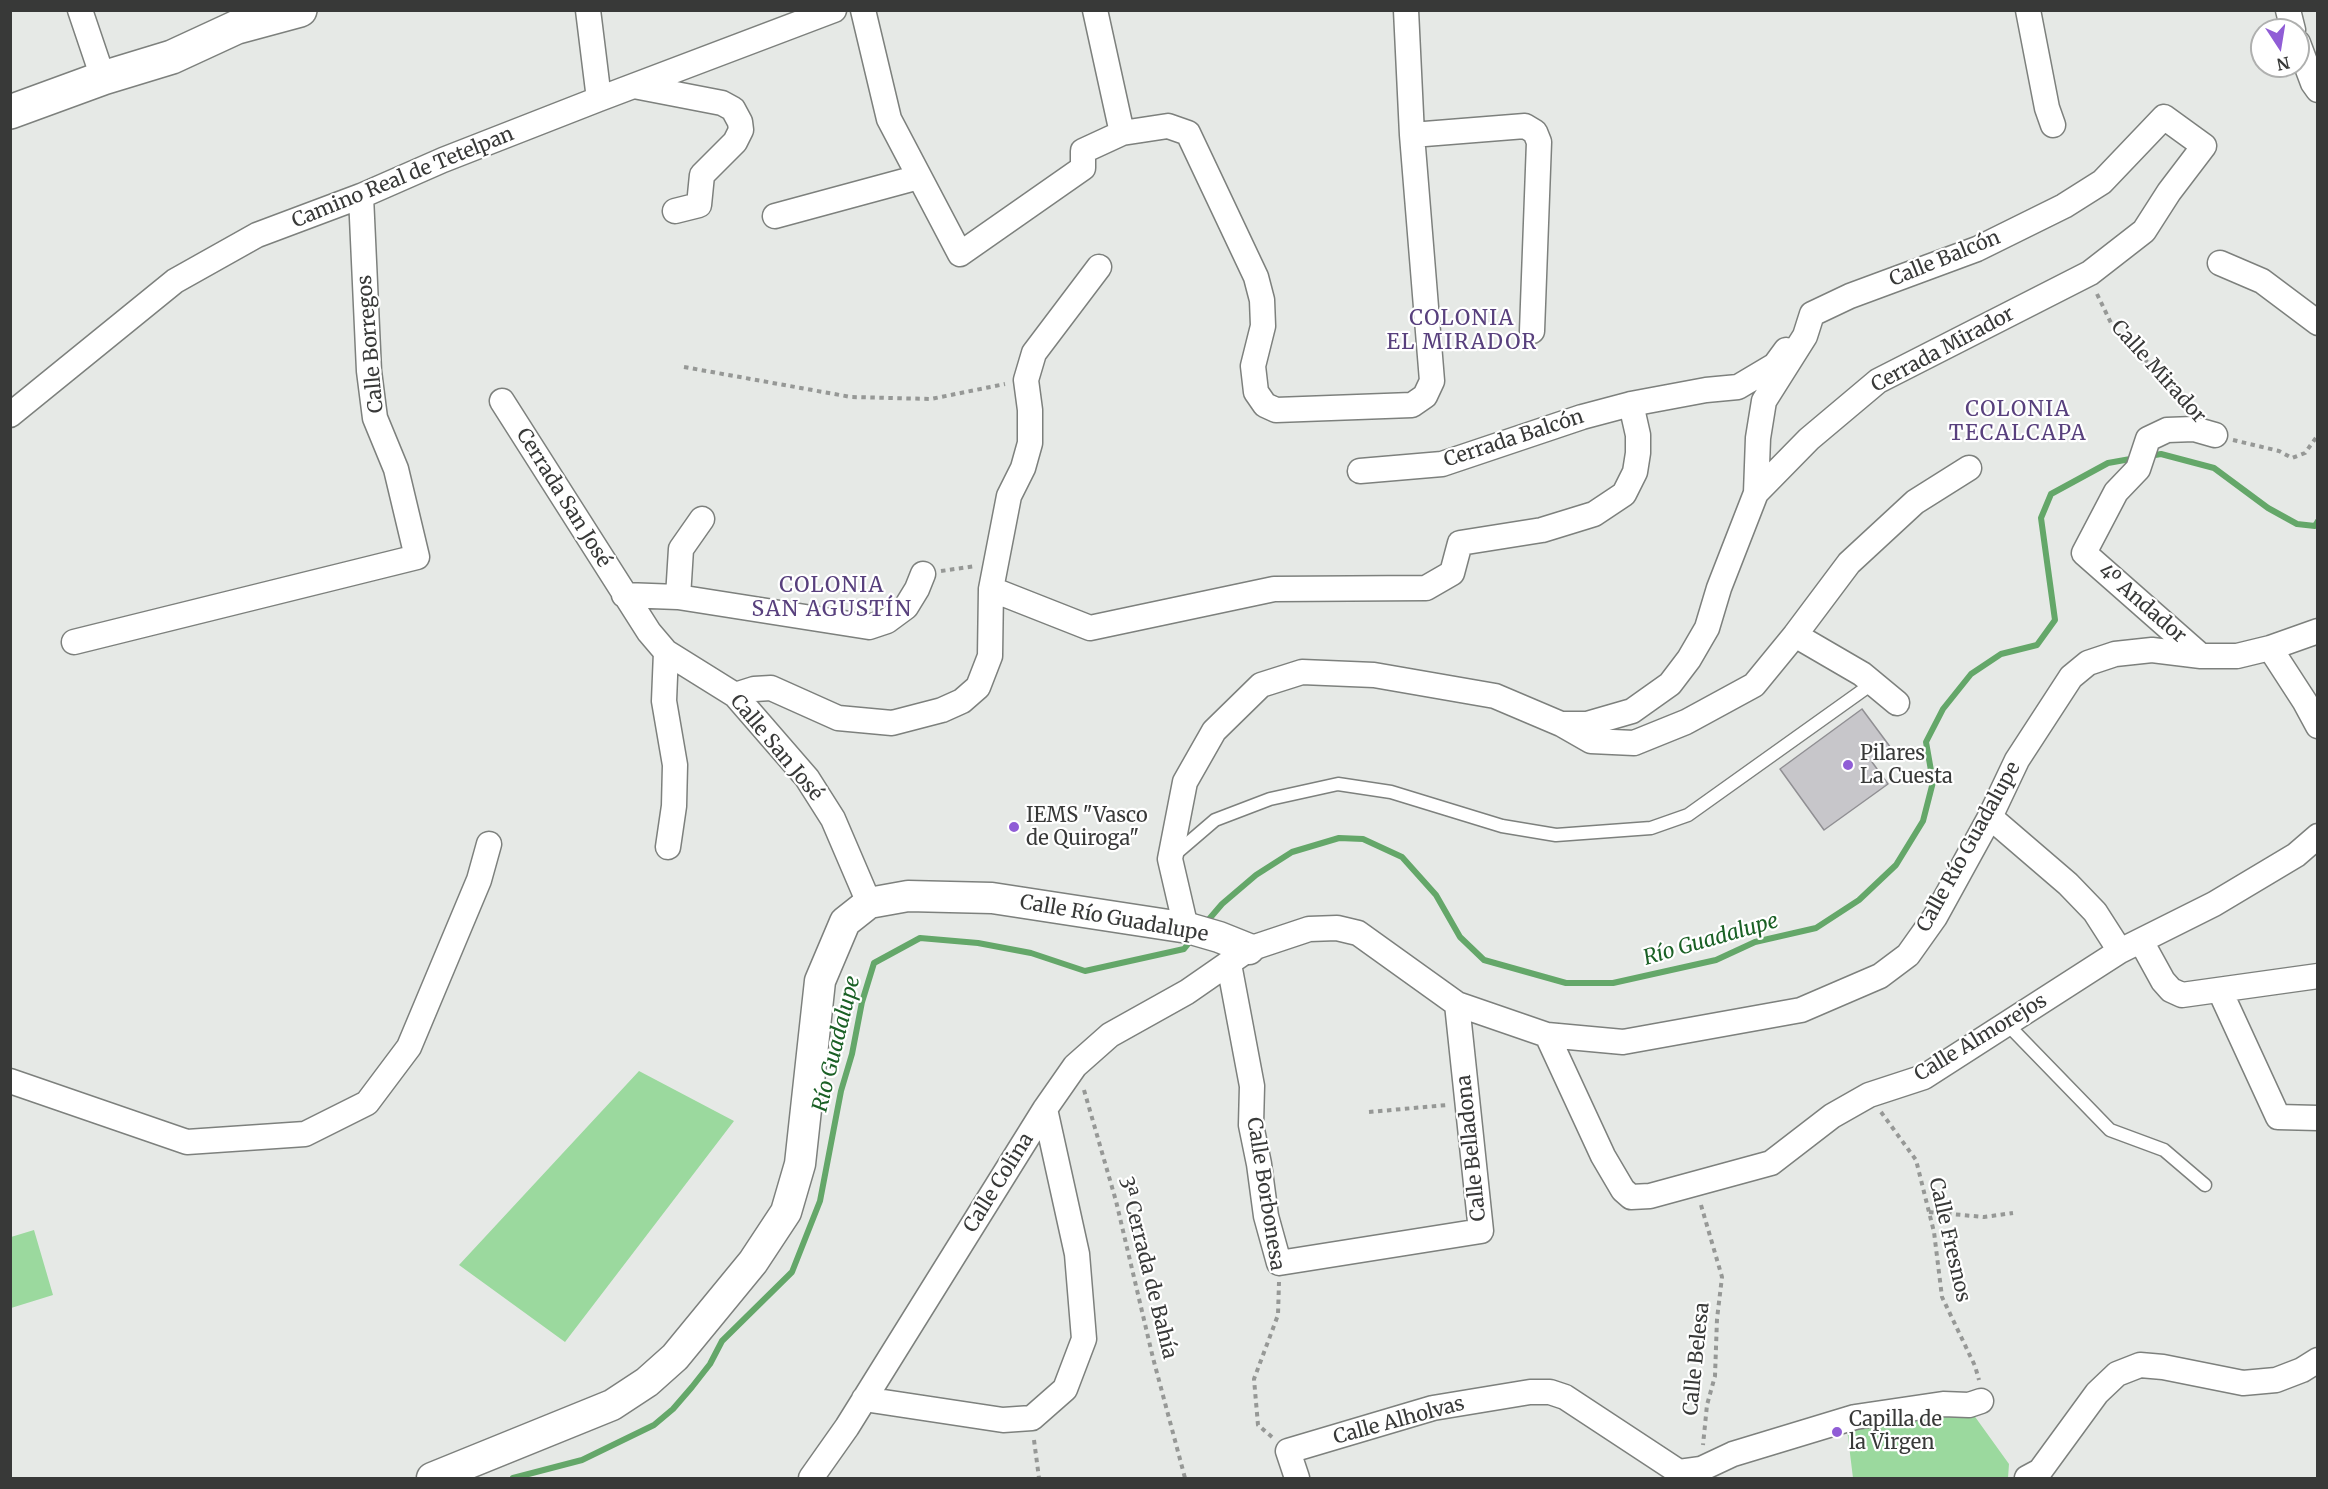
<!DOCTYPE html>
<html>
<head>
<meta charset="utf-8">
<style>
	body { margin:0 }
	#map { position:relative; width:2328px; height:1489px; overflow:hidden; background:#e6e9e6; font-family:Merriweather,serif }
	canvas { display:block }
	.frame { position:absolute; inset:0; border:12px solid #383938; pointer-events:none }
	.north { position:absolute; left:2250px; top:18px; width:60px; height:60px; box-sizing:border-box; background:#fff; border:2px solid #afb0af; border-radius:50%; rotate:168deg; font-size:16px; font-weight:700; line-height:24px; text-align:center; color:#383938 }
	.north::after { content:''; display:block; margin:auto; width:21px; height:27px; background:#905dd6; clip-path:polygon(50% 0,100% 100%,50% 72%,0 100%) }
</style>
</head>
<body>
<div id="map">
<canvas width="2328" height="1489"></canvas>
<div class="frame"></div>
<div class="north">N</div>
</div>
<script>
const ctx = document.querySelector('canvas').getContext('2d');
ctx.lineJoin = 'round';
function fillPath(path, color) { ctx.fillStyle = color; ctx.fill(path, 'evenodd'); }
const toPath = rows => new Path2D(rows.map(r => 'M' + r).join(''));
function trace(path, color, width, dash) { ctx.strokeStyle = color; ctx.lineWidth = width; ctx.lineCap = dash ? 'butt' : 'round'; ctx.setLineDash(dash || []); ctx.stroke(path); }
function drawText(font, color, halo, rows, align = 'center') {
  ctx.font = font + ' Merriweather,serif'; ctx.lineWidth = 4.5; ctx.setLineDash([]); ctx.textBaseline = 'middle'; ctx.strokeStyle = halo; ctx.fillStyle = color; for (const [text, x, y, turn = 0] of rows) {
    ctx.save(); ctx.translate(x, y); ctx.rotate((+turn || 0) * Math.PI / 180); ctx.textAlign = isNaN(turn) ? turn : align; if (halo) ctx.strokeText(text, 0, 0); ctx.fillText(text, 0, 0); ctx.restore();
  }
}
fillPath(toPath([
	[639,1071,734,1121,565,1342,459,1265],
	[34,1230,53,1295,11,1308,11,1237],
	[1968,1407,2009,1464,2008,1478,1853,1478,1846,1421]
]), '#9bd99e');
trace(toPath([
	[2149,456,2161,454,2214,468,2268,508,2297,524,2315,526,2318,521],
	[1204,925,1222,904,1256,875,1292,852,1339,838,1363,839,1402,857,1436,895,1460,937,1484,960,1566,983,1613,983,1716,960,1755,942,1816,928,1859,900,1896,865,1923,821,1933,782,1926,742,1943,709,1971,674,2001,654,2037,645,2055,620,2041,518,2051,494,2108,463,2136,458],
	[513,1478,582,1460,654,1425,673,1409,692,1387,710,1364,722,1341,792,1272,820,1201,841,1091,852,1054,862,1002,874,963,920,938,978,943,1031,953,1085,971,1184,949,1192,939]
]), '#64a769', 6);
const building = toPath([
	[1862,709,1891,748,1872,762,1888,784,1824,830,1780,769,1862,709]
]);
fillPath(building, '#c7c6ca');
trace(building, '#908f93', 1.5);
const service = toPath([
	[1173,856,1215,820,1270,799,1338,784,1391,792,1502,826,1556,835,1651,828,1688,815,1873,683],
	[2008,1025,2110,1130,2164,1150,2205,1185]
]);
const minor = toPath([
	[80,10,103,78],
	[588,10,599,99],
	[863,10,889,119,960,254,1083,168,1083,151,1122,133,1168,126,1188,133,1256,277,1262,300,1263,326,1253,366,1256,392,1265,405,1276,410,1412,405,1425,396,1432,381,1412,135,1406,10],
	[1095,10,1122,133],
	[2028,10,2047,108,2053,125],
	[2288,10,2293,30],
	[2298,43,2313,83,2318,90],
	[634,86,722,103,733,109,740,122,741,130,735,142,702,175,699,205,675,211],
	[1412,135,1525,126,1535,132,1539,142,1532,331],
	[775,216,919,177],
	[2220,263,2262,281,2318,323],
	[502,401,649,632,666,652,735,695,807,778,833,819,869,903],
	[10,415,175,281,257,235,361,196,443,160,599,99,834,10],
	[1360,471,1442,464,1582,417,1631,404,1706,390,1738,387,1775,365,1786,350],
	[991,589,1090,628,1274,589,1426,588,1452,573,1460,543,1542,530,1594,514,1624,494,1635,472,1638,453,1638,435,1631,404],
	[624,595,678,597,869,627,887,621,906,607,917,589,923,574],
	[678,597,681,549,702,519],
	[1795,635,1862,674,1897,703],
	[74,642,417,557,396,469,375,418,369,371,361,196],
	[2270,648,2305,702,2318,726],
	[666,652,664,701,675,765,674,806,668,847],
	[2201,656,2084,553,2116,492,2138,469,2148,439,2167,430,2194,429,2215,435],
	[735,695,754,689,771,688,838,718,892,723,942,710,962,701,978,687,990,656,991,589,1009,496,1023,468,1030,443,1030,410,1026,380,1034,353,1099,267],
	[1563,725,1591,741,1634,743,1686,722,1754,685,1795,635,1849,563,1915,502,1969,468],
	[1990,817,2068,884,2095,912,2120,951],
	[1186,928,1170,859,1185,782,1214,731,1261,685,1302,672,1374,675,1495,696,1561,724,1587,724,1632,711,1670,684,1689,659,1707,628,1719,588,1756,493,1758,438,1764,401,1805,336,1812,314,1850,296,1977,249,2064,206,2102,182,2164,117,2204,146,2169,192,2144,231,2090,273,1878,381,1809,439,1756,493],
	[2141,941,2163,981,2171,990,2182,995,2318,976],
	[1229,964,1252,1086,1251,1125,1259,1164,1266,1216,1279,1263,1481,1231,1457,1004],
	[2220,991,2278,1117,2318,1118],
	[1547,1035,1603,1156,1623,1190,1631,1197,1650,1196,1771,1163,1832,1116,1869,1095,1924,1077,2120,951,2214,904,2296,855,2318,836],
	[10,1081,187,1142,305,1134,367,1103,409,1047,479,880,489,844],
	[864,1399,1003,1420,1032,1418,1065,1389,1084,1339,1077,1254,1045,1109],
	[811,1478,847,1427,1045,1109,1075,1066,1110,1035,1187,992,1249,949,1309,929,1337,928,1358,933,1457,1004,1547,1035,1623,1042,1801,1010,1880,976,1908,955,1935,917,1990,817,2017,760,2071,677,2088,663,2115,654,2152,650,2201,656,2237,656,2270,648,2318,631],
	[1297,1478,1288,1451,1433,1408,1530,1392,1550,1392,1565,1397,1679,1472,1701,1469,1733,1454,1855,1417,1943,1404,1969,1405,1981,1401],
	[2027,1478,2040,1471,2097,1393,2117,1374,2140,1365,2163,1367,2243,1383,2276,1380,2302,1370,2318,1360]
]);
const tertiary = toPath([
	[432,1478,612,1405,647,1382,675,1357,753,1262,786,1212,800,1164,820,981,845,922,869,903,908,896,992,898,1188,928,1219,937,1249,949]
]);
const secondary = toPath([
	[10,112,103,78,172,57,237,27,300,10]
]);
trace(service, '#7d807d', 15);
trace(minor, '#7d807d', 27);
trace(tertiary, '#7d807d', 33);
trace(secondary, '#7d807d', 36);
trace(toPath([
	[2097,294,2111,323,2190,408],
	[684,367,851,397,931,399,1005,384],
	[2233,440,2279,451,2292,458,2305,453,2318,435],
	[941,571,976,566],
	[1084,1090,1116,1201,1153,1358,1185,1478],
	[1369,1112,1447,1105],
	[1881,1112,1916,1160,1934,1232,1942,1297,1975,1366,1979,1380],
	[1701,1205,1722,1277,1717,1319,1715,1376,1707,1405,1703,1445],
	[1929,1212,1984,1217,2013,1213],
	[1272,1437,1258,1425,1254,1379,1278,1315,1279,1282],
	[1034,1440,1039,1478]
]), '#969896', 4, [4.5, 4.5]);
trace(service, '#fff', 12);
trace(minor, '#fff', 24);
trace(tertiary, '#fff', 30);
trace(secondary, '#fff', 33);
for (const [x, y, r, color] of [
	[1848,765,6,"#905dd6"],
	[1014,827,6,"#905dd6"],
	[1837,1432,6,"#905dd6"]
]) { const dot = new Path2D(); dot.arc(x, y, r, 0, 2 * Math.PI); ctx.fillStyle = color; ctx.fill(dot); trace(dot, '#fff', 2); }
drawText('20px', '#383938', '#fff', [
	["Camino Real de Tetelpan",403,178,-22],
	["Calle Balcón",1945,259,-22],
	["Calle Borregos",371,344,-95],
	["Cerrada Mirador",1943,350,-28],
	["Calle Mirador",2158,372,48],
	["Cerrada Balcón",1514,439,-18],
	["Cerrada San José",563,498,58],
	["4º Andador",2142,604,41],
	["Calle San José",776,748,50],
	["Calle Río Guadalupe",1969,847,-61],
	["Calle Río Guadalupe",1114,919,10],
	["Calle Almorejos",1981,1038,-31],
	["Calle Belladona",1472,1148,-96],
	["Calle Colina",999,1183,-58],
	["Calle Borbonesa",1265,1194,81],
	["Calle Fresnos",1949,1240,77],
	["3ª Cerrada de Bahía",1147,1268,76],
	["Calle Belesa",1697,1359,-84],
	["Calle Alholvas",1399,1421,-15]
]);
drawText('20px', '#383938', '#fff', [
	["Pilares",1860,754],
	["La Cuesta",1860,777],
	["IEMS \"Vasco",1026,816],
	["de Quiroga\"",1026,839],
	["Capilla de",1849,1420],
	["la Virgen",1849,1443]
], 'left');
ctx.letterSpacing = '1.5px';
drawText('21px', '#58407d', '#fff', [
	["COLONIA",1462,319],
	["EL MIRADOR",1462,343],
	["COLONIA",2018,410],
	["TECALCAPA",2018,434],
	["COLONIA",832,586],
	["SAN AGUSTÍN",832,610]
]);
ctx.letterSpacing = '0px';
drawText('italic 21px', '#1a6025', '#fff', [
	["Río Guadalupe",1711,940,-16],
	["Río Guadalupe",837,1044,-76]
]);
</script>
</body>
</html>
